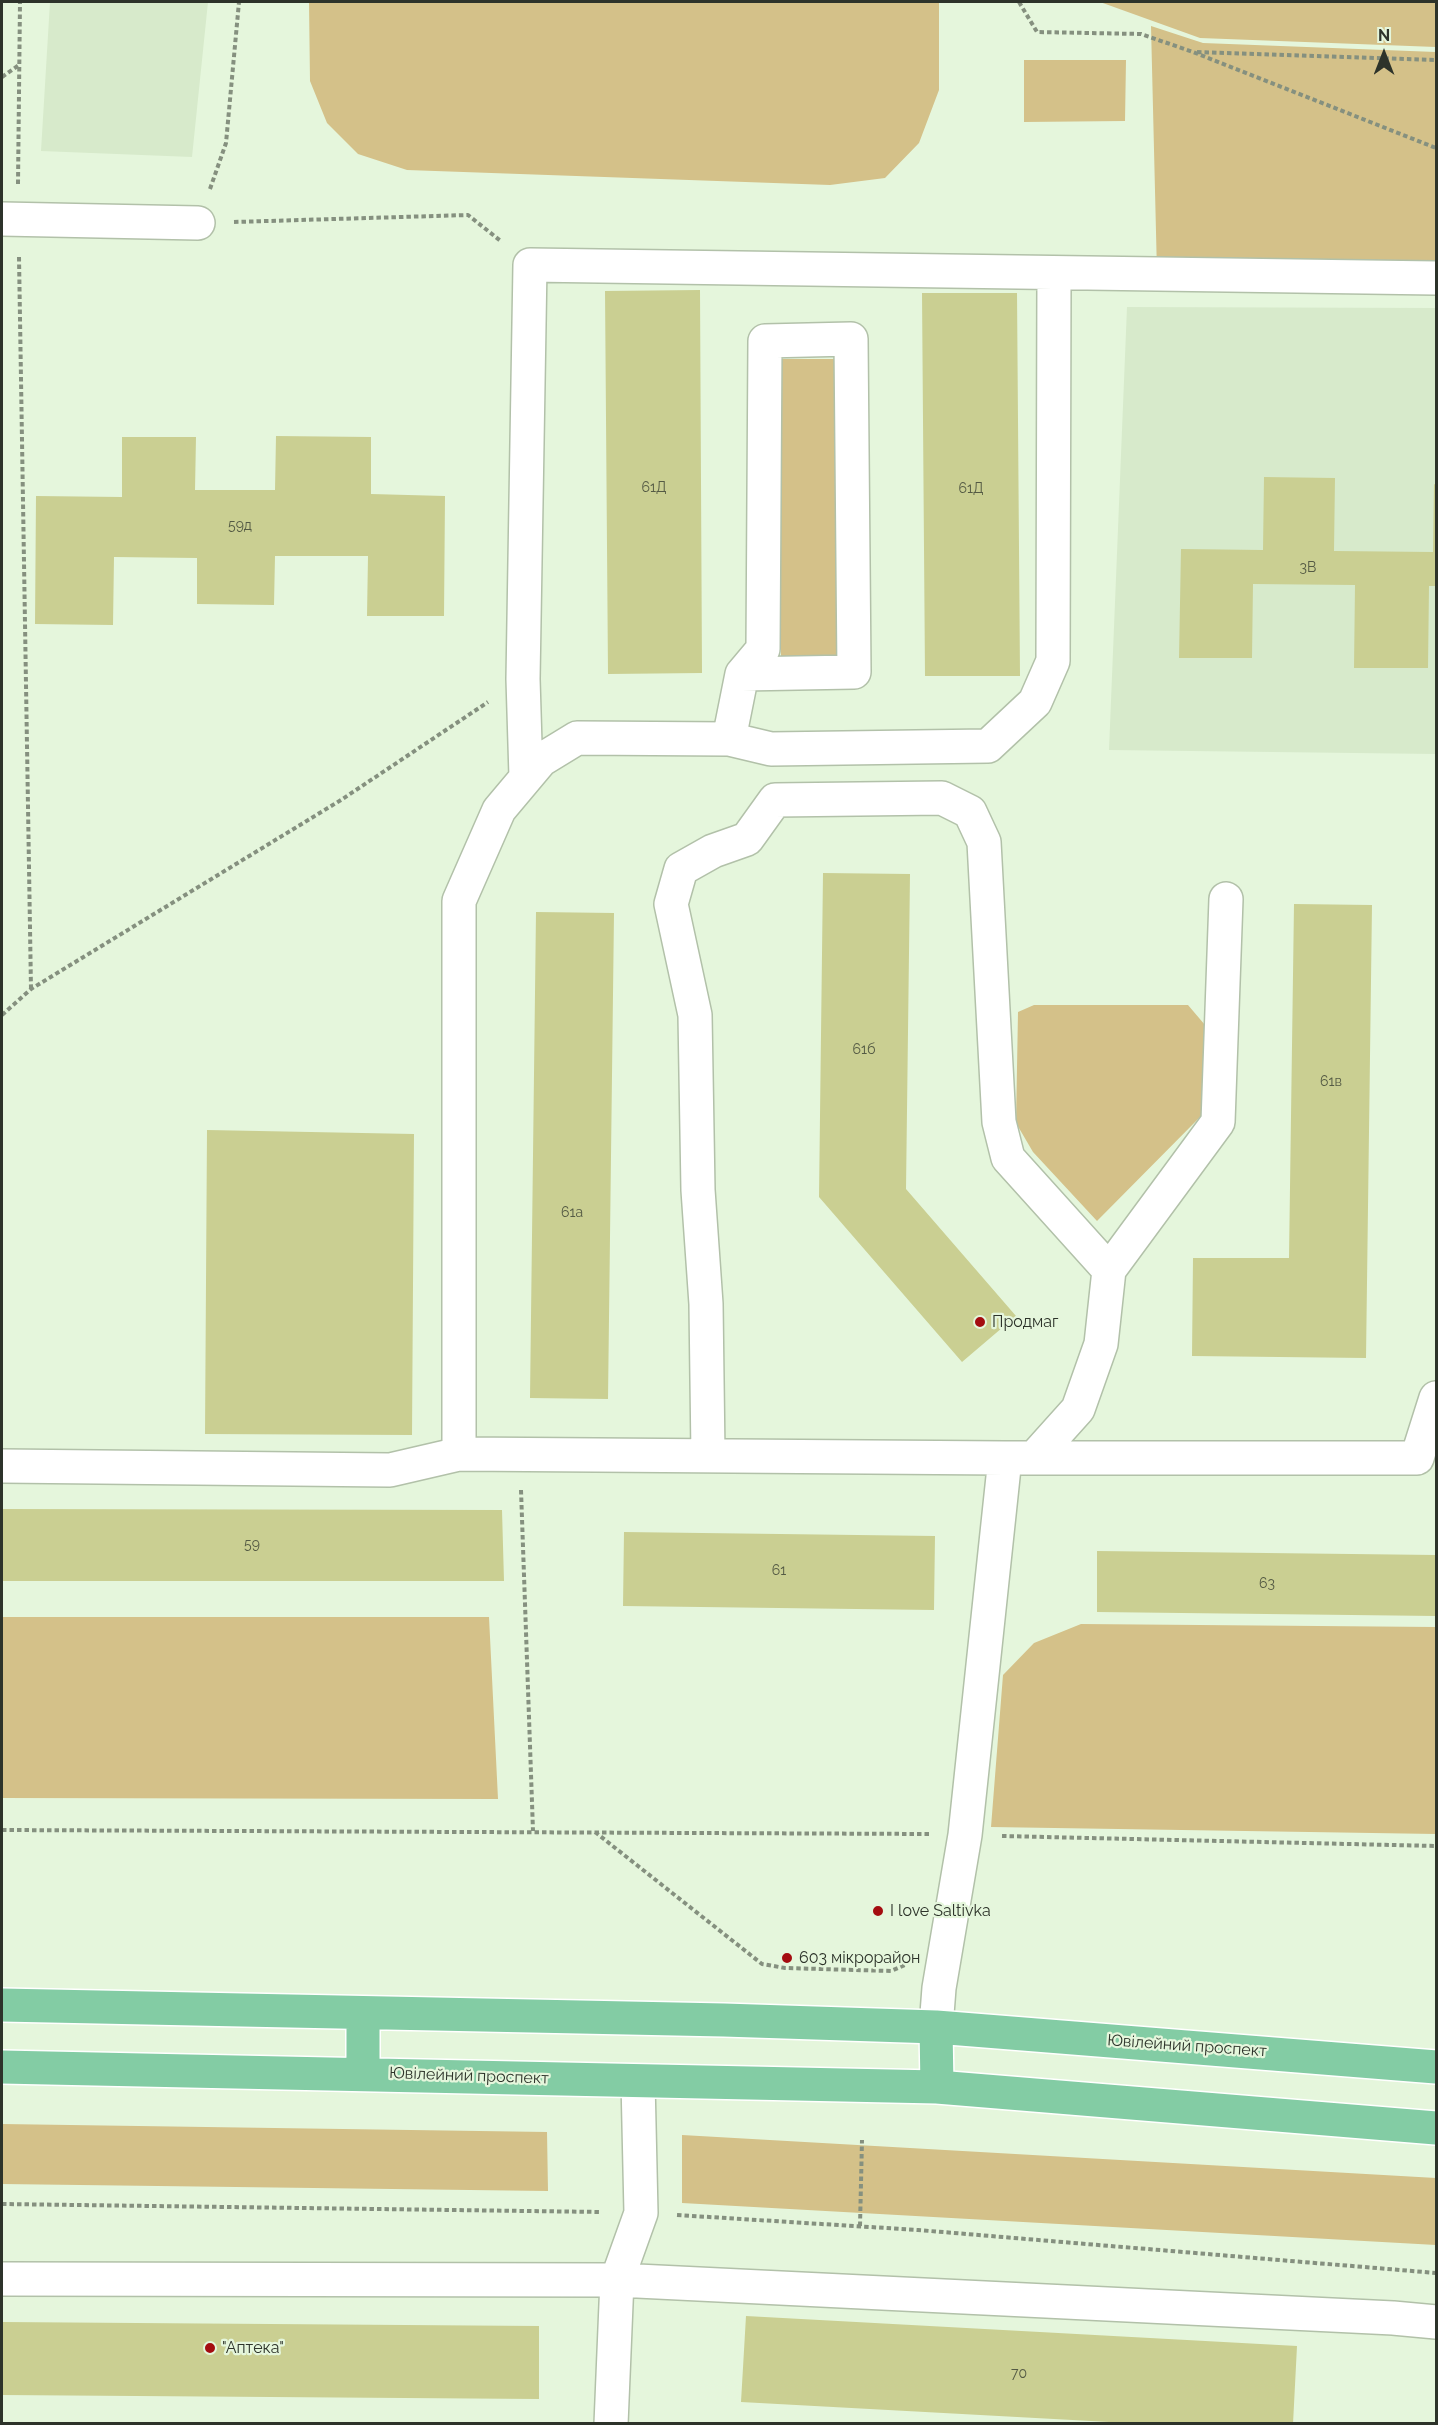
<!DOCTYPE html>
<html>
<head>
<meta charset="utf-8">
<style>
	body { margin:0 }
	#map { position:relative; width:1438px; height:2425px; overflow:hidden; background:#e5f6dc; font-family:Raleway,sans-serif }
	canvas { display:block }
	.frame { position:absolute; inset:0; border:3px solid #2d332a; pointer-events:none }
	.north { position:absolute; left:1354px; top:24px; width:60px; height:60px; -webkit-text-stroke:4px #e5f6dc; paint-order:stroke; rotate:0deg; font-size:16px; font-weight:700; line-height:24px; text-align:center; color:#2d332a }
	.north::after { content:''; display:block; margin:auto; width:21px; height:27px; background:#2d332a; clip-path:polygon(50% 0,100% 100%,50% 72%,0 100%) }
</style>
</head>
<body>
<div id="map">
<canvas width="1438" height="2425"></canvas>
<div class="frame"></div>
<div class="north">N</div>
</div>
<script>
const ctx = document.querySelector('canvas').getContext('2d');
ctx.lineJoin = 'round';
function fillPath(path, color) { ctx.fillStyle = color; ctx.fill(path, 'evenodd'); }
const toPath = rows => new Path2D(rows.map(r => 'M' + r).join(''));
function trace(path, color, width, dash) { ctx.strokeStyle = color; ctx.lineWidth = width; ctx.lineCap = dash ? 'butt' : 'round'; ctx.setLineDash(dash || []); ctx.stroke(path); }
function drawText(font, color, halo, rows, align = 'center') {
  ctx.font = font + ' Raleway,sans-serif'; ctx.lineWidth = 4.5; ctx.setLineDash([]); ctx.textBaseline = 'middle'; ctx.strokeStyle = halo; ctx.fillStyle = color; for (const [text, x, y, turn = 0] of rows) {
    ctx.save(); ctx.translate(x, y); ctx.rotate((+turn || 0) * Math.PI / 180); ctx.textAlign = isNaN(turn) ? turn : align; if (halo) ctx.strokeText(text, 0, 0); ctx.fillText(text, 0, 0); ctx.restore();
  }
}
fillPath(toPath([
	[50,2,208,2,192,157,41,151],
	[1127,307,1436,308,1436,754,1109,750]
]), '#d7eacb');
fillPath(toPath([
	[309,2,939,2,939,90,919,143,885,178,830,185,407,170,358,154,327,123,310,81],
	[1100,2,1436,2,1436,47,1200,38],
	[1151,26,1203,43,1436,52,1436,275,1157,273],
	[1024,60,1126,60,1125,121,1024,122],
	[780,359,847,359,848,659,781,659],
	[1034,1005,1188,1005,1205,1025,1205,1112,1097,1221,1033,1152,1016,1123,1018,1012],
	[2,1617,489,1617,498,1799,2,1798],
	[1081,1624,1436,1627,1436,1834,991,1827,1003,1675,1034,1643],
	[2,2124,547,2132,548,2191,2,2184],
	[682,2135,1436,2178,1436,2245,682,2203]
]), '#d4c189');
fillPath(toPath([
	[700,290,702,673,608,674,605,291],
	[922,293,1017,293,1020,676,925,676],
	[276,436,371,437,371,494,445,496,444,616,367,616,368,556,275,556,274,605,197,604,197,558,114,557,113,625,35,624,36,496,122,497,122,437,196,437,195,490,275,490],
	[1264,477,1335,478,1334,551,1433,552,1434,484,1436,485,1436,586,1429,586,1428,668,1354,668,1355,585,1253,584,1252,658,1179,658,1181,549,1263,550],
	[823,873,910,874,906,1189,1016,1316,962,1362,819,1197],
	[1294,904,1372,905,1366,1358,1192,1356,1193,1258,1289,1258],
	[536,912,614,913,608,1399,530,1398],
	[207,1130,414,1134,412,1435,205,1434],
	[2,1509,502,1510,504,1581,2,1581],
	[624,1532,935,1536,934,1610,623,1606],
	[1097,1551,1436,1555,1436,1616,1097,1612],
	[746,2316,1297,2346,1293,2424,1146,2424,741,2402],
	[2,2322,539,2326,539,2399,2,2395]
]), '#cacf92');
const minor = toPath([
	[2,219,198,223],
	[729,739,771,749,988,746,1035,702,1053,661,1054,273],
	[526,777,523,679,530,265,1436,278],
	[459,1454,459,901,499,810,541,760,577,738,729,739,742,674,763,649,765,341,851,339,854,672,742,674],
	[708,1455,706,1304,698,1190,695,1015,671,904,681,869,713,851,747,839,775,800,942,798,970,812,984,842,999,1122,1008,1158,1109,1270],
	[1034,1458,1078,1409,1101,1344,1109,1270,1218,1122,1226,899],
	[2,1466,390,1470,459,1454,1005,1458],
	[936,2027,939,1988,965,1835,1005,1458,1417,1458,1436,1398],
	[2,2279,617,2280,1393,2318,1436,2322],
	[611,2424,617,2280,641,2213,638,2081]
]);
const major = toPath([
	[2,2005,724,2020,936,2027,1436,2067],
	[363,2014,363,2074],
	[936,2027,937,2087],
	[2,2067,937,2087,1436,2128]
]);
trace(minor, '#b2c1a9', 36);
trace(major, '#fff', 36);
trace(toPath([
	[1019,2,1037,32,1141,34,1193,52,1436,148],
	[1197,52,1436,60],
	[2,77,19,65],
	[18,184,20,2],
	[210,189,226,143,239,2],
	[234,222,468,215,502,242],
	[19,257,31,989],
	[2,1015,31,989,341,800,488,702],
	[521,1490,533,1831],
	[2,1830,929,1834],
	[595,1832,762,1964,785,1968,891,1971,905,1965],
	[1002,1836,1436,1846],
	[2,2204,601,2212],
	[677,2215,918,2230,1436,2273],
	[860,2226,862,2140]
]), '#85907f', 4, [4.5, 3]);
trace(minor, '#fff', 33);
trace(major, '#83cca4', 33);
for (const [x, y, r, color] of [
	[980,1322,6,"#a40c10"],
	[878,1911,6,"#a40c10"],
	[787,1958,6,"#a40c10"],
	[210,2348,6,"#a40c10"]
]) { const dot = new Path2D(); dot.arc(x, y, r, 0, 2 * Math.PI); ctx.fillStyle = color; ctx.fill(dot); trace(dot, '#e5f6dc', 2); }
drawText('14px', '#545a44', null, [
	["61Д",654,488],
	["61Д",971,489],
	["59д",240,526],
	["3В",1308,568],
	["61б",864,1050],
	["61в",1331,1082],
	["61а",572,1213],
	["59",252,1545],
	["61",779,1571],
	["63",1267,1584],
	["70",1019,2374]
]);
drawText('16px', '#2d332a', '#e5f6dc', [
	["Продмаг",992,1322],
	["I love Saltivka",890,1911],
	["603 мікрорайон",799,1958],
	["\"Аптека\"",222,2348]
], 'left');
drawText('16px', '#2d332a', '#e5f6dc', [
	["Ювілейний проспект",1187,2046,4],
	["Ювілейний проспект",469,2076,2]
]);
</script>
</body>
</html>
